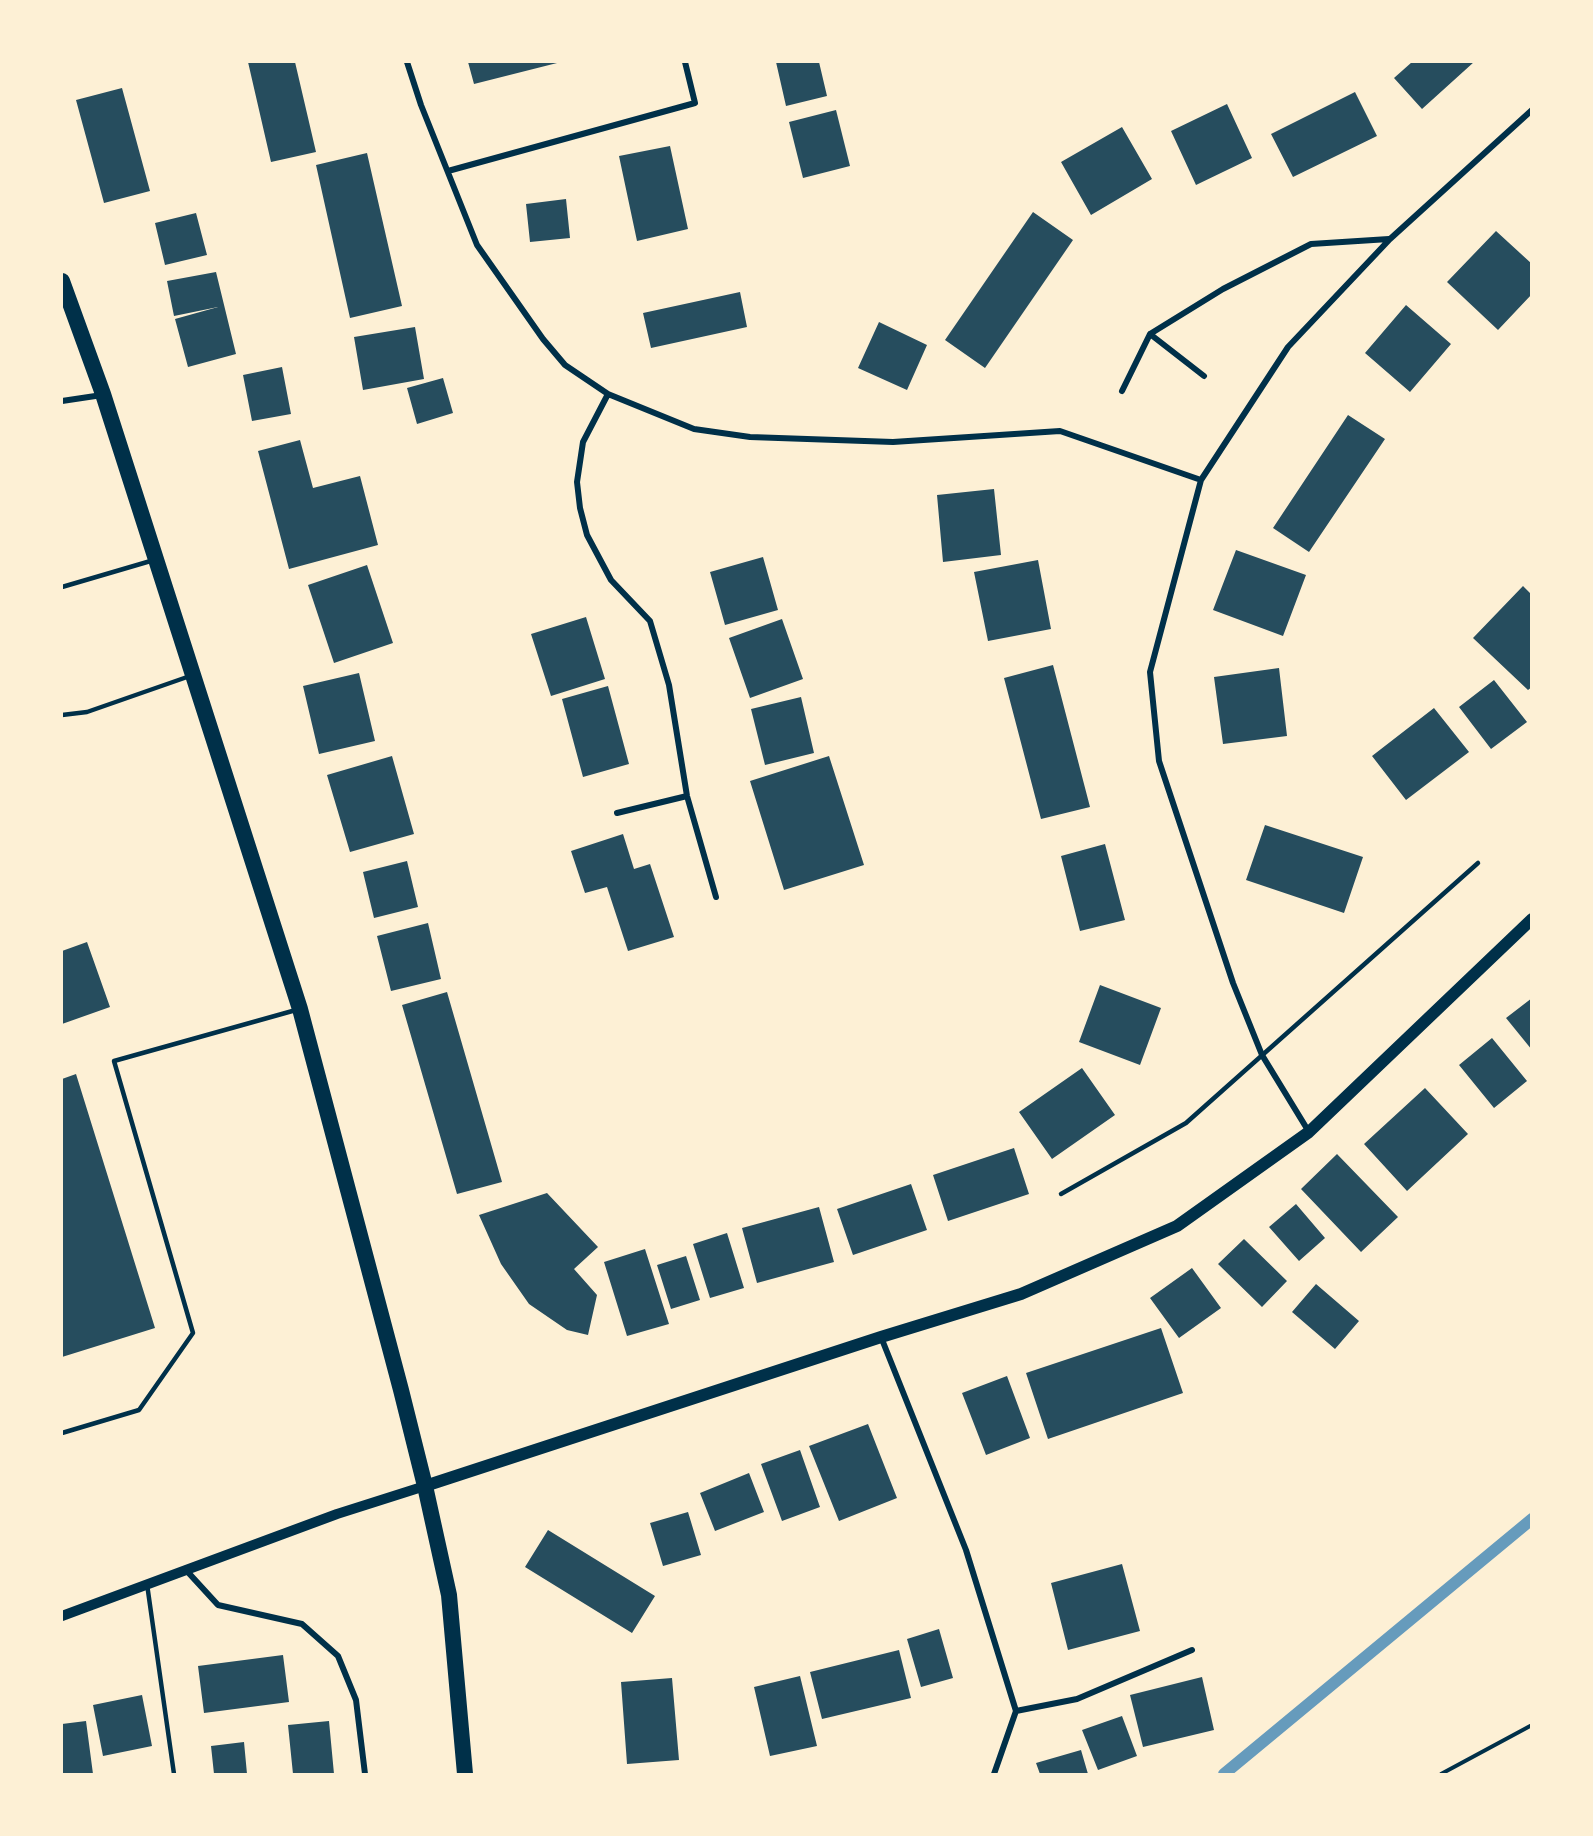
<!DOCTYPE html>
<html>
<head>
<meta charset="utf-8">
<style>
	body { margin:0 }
	#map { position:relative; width:1593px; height:1836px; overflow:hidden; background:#fdf0d5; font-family:"Alegreya Sans",sans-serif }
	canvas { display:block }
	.frame { position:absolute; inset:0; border:63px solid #fdf0d5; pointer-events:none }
</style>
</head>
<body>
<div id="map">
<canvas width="1593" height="1836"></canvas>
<div class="frame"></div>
</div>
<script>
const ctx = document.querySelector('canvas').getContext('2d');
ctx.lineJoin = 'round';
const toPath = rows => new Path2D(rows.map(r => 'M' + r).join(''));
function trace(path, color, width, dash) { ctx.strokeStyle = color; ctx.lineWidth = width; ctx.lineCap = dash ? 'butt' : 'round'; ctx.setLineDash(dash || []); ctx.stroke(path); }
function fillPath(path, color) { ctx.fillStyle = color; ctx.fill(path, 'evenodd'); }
trace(toPath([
	[1224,1774,1532,1519]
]), '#669bbc', 12);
fillPath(toPath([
	[248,62,295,62,316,152,271,162],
	[468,62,561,62,474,84],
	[776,62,819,62,827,96,786,106],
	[1412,62,1474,62,1422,109,1394,78],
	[122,88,150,191,104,203,76,100],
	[1355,92,1377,136,1293,177,1271,134],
	[1227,104,1252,158,1196,185,1171,131],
	[836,110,850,166,803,178,789,122],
	[1122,127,1152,179,1091,215,1061,162],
	[670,146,688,229,637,241,619,156],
	[367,153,402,306,350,318,316,165],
	[566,199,570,238,530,242,526,204],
	[1033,212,1073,240,985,368,945,340],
	[196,213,207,255,165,265,155,223],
	[1496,231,1532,264,1532,294,1498,330,1447,282],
	[216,272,236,354,188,367,175,319,218,307,174,316,167,281],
	[740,292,747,327,651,348,643,313],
	[1406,305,1451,344,1410,392,1365,353],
	[879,322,927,345,907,390,858,368],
	[415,327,424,379,363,390,354,337],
	[282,367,291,414,252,421,243,375],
	[443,378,453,413,417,424,407,388],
	[1348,415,1385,439,1309,552,1273,528],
	[300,440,313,488,360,476,378,545,289,569,258,451],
	[994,489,1001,555,943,562,937,495],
	[1236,550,1306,575,1283,636,1213,610],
	[763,557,778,610,725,625,710,572],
	[1038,560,1051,629,988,641,974,572],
	[367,565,393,643,334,663,308,585],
	[1523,586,1532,595,1532,687,1528,690,1473,638],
	[586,617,605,679,551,696,531,634],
	[782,619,803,679,750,698,729,638],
	[1053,665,1090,807,1041,819,1004,678],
	[1279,668,1287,736,1223,744,1214,677],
	[359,673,375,741,319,754,303,686],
	[1494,680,1527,722,1491,749,1459,707],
	[608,686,629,764,583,777,562,699],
	[801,697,814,753,765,765,751,709],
	[1434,708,1469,752,1406,800,1372,756],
	[392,756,414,834,350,852,327,775],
	[829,756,864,865,784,890,750,781],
	[1265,825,1363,857,1344,913,1246,880],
	[623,834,634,869,650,864,674,937,628,951,607,887,585,893,571,851],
	[1105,844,1125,920,1080,931,1061,856],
	[407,861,418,907,374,918,363,872],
	[428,923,441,979,391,991,377,936],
	[87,942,110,1007,62,1024,62,951],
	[1100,985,1161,1008,1140,1065,1079,1042],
	[447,992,502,1182,457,1194,402,1005],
	[1532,998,1532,1050,1506,1018],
	[1492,1038,1527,1081,1494,1108,1459,1065],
	[1082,1068,1115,1115,1052,1159,1019,1112],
	[76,1074,155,1328,62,1357,62,1079],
	[1425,1088,1468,1134,1407,1191,1364,1144],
	[1014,1148,1029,1194,948,1221,933,1175],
	[1337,1154,1398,1217,1361,1252,1301,1189],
	[911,1184,927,1230,853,1255,837,1209],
	[547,1193,598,1247,574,1269,597,1295,588,1335,567,1330,529,1304,501,1264,479,1215],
	[1296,1204,1325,1238,1299,1261,1269,1227],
	[819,1207,834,1262,757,1283,742,1228],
	[727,1233,744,1288,710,1298,693,1244],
	[1244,1239,1287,1281,1262,1307,1218,1264],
	[645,1249,669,1324,627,1336,604,1262],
	[686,1256,700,1300,671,1309,657,1265],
	[1192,1268,1221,1308,1179,1338,1150,1298],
	[1316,1284,1359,1321,1335,1349,1292,1312],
	[1161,1328,1183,1393,1048,1439,1026,1373],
	[1007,1376,1030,1438,986,1455,962,1393],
	[868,1424,897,1498,839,1521,809,1446],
	[800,1450,820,1507,782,1521,761,1464],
	[749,1473,764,1512,715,1531,700,1493],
	[688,1512,701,1555,663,1566,650,1523],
	[548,1530,655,1596,632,1633,525,1567],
	[1122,1564,1140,1631,1068,1650,1051,1583],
	[939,1629,953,1678,921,1687,907,1639],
	[899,1650,911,1698,822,1719,810,1672],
	[283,1655,289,1702,204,1713,198,1666],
	[800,1676,817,1746,770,1756,754,1687],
	[1202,1677,1214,1730,1143,1747,1130,1695],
	[672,1678,679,1760,627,1764,621,1682],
	[142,1695,152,1746,103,1756,93,1705],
	[1122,1716,1137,1756,1098,1770,1082,1730],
	[86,1721,93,1774,62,1774,62,1724],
	[329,1721,334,1774,293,1774,288,1725],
	[244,1742,247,1774,214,1774,211,1746],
	[1081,1750,1088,1774,1040,1774,1036,1763]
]), '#264d5e');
trace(toPath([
	[1441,1774,1532,1725]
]), '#003049', 4);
trace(toPath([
	[62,587,154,560],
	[62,715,87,712,190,676],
	[1061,1194,1186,1123,1478,863],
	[62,1433,139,1410,193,1333,114,1061,296,1010],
	[147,1584,174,1774]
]), '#003049', 4.5);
trace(toPath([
	[407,62,421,105,477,245,543,339,565,365,608,394,694,429,750,437,893,442,1060,431,1201,480],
	[448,171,695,103,685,62],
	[1150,334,1204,376],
	[1122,391,1150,334,1223,289,1311,244,1389,239],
	[608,394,583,442,577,482,580,508,587,535,611,580,650,621,669,685,687,796,716,897],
	[62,401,102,395],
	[617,813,687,796],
	[1309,1132,1262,1055,1233,983,1159,761,1150,672,1201,480,1288,347,1390,239,1532,110],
	[881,1337,966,1550,1016,1711],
	[185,1569,218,1605,302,1624,338,1656,356,1700,365,1774],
	[994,1774,1016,1711,1077,1699,1192,1650]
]), '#003049', 6);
trace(toPath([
	[62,1616,337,1514,425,1486]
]), '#003049', 10);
trace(toPath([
	[425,1486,881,1337,1021,1294,1177,1226,1309,1132,1532,919]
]), '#003049', 12);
trace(toPath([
	[62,281,103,394,300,1009,401,1390,425,1486,449,1595,465,1774]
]), '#003049', 16);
</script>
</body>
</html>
